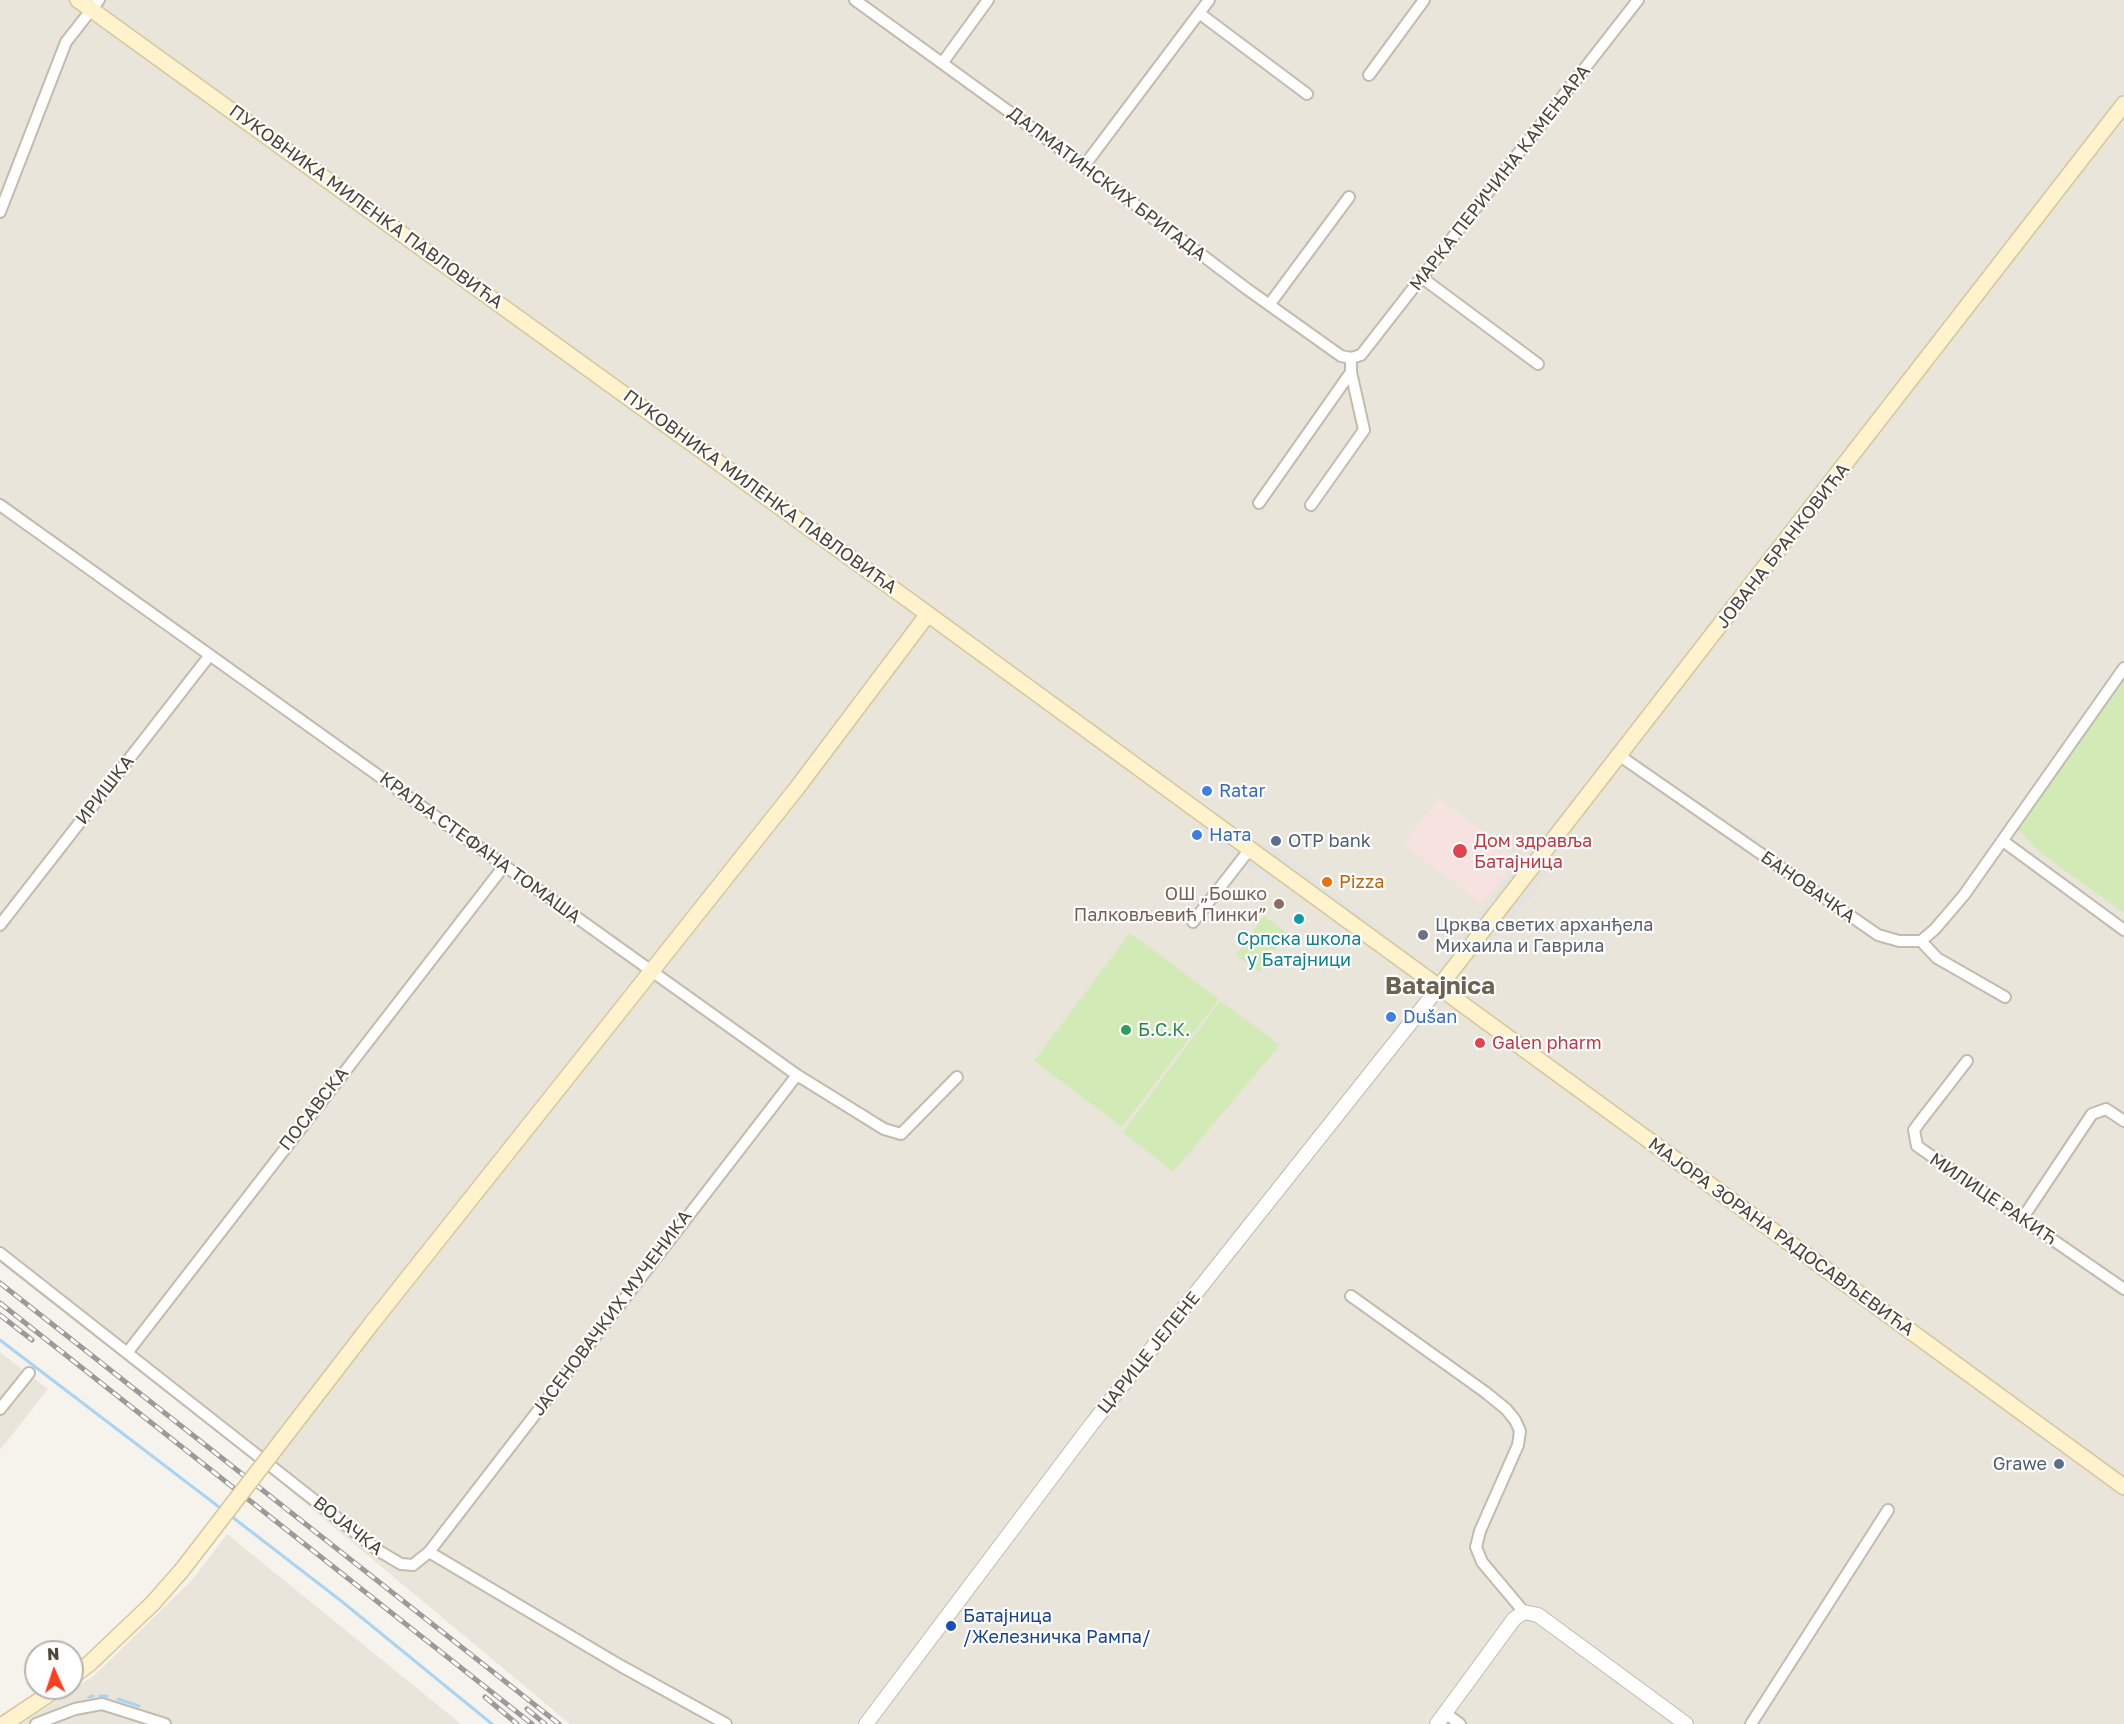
<!DOCTYPE html>
<html>
<head>
<meta charset="utf-8">
<style>
	body { margin:0 }
	#map { position:relative; width:2124px; height:1724px; overflow:hidden; background:#f6f3ec; font-family:"Golos Text",sans-serif }
	canvas { display:block }
	.north { position:absolute; left:24px; top:1640px; width:60px; height:60px; box-sizing:border-box; background:#fff; border:2px solid #b7b4b0; border-radius:50%; rotate:357deg; font-size:16px; font-weight:700; line-height:24px; text-align:center; color:#4b4439 }
	.north::after { content:''; display:block; margin:auto; width:21px; height:27px; background:#fc3f1d; clip-path:polygon(50% 0,100% 100%,50% 72%,0 100%) }
</style>
</head>
<body>
<div id="map">
<canvas width="2124" height="1724"></canvas>
<div class="north">N</div>
</div>
<script>
const ctx = document.querySelector('canvas').getContext('2d');
ctx.lineJoin = 'round';
function fillPath(path, color) { ctx.fillStyle = color; ctx.fill(path, 'evenodd'); }
const toPath = rows => new Path2D(rows.map(r => 'M' + r).join(''));
function trace(path, color, width, dash) { ctx.strokeStyle = color; ctx.lineWidth = width; ctx.lineCap = dash ? 'butt' : 'round'; ctx.setLineDash(dash || []); ctx.stroke(path); }
function drawText(font, color, halo, rows, align = 'center') {
  ctx.font = font + ' "Golos Text",sans-serif'; ctx.lineWidth = 4.5; ctx.setLineDash([]); ctx.textBaseline = 'middle'; ctx.strokeStyle = halo; ctx.fillStyle = color; for (const [text, x, y, turn = 0] of rows) {
    ctx.save(); ctx.translate(x, y); ctx.rotate((+turn || 0) * Math.PI / 180); ctx.textAlign = isNaN(turn) ? turn : align; if (halo) ctx.strokeText(text, 0, 0); ctx.fillText(text, 0, 0); ctx.restore();
  }
}
fillPath(toPath([
	[0,0,2124,0,2124,1724,570,1724,275,1478,0,1263],
	[0,1352,48,1389,0,1450],
	[227,1534,461,1724,21,1724,95,1675,193,1579]
]), '#eae5da');
fillPath(toPath([
	[1439,798,1517,859,1482,904,1403,844]
]), '#f6e3e0');
fillPath(toPath([
	[2124,678,2124,913,2042,854,2017,829],
	[1264,916,1287,933,1259,972,1236,955],
	[1130,933,1219,999,1122,1127,1034,1061],
	[1220,1001,1280,1045,1173,1172,1123,1132]
]), '#d2eab5');
fillPath(toPath([
	[1202,823,1277,876,1272,883,1197,829],
	[1267,843,1382,929,1377,937,1261,850],
	[1516,868,1522,873,1448,966,1441,961],
	[1542,868,1549,873,1481,958,1474,952]
]), '#e5e3e0');
trace(toPath([
	[0,1340,223,1510],
	[231,1516,340,1600,492,1724],
	[100,1696,107,1696],
	[89,1697,93,1696],
	[118,1699,139,1706]
]), '#a9d4f2', 3);
const minor = toPath([
	[855,0,1084,166,1247,289,1341,356,1351,358,1361,355,1638,0],
	[1199,13,1307,94],
	[943,62,988,0],
	[1369,75,1424,0],
	[1084,166,1209,0],
	[0,212,66,42,99,0],
	[1421,277,1538,364],
	[1269,305,1349,197],
	[1259,503,1351,372,1351,358],
	[0,505,797,1075,884,1129,901,1134,957,1077],
	[1311,505,1364,430,1351,372],
	[1620,756,1878,935,1899,941,1921,941,1937,958,2005,997],
	[2003,841,2124,930],
	[1193,922,1250,849],
	[0,925,210,655],
	[1921,941,1935,929,1964,895,2124,668],
	[1967,1061,1919,1123,1914,1130,1917,1146,2124,1289],
	[2022,1219,2092,1114,2106,1109,2124,1121],
	[0,1253,379,1551,401,1564,413,1565,429,1552,797,1075],
	[1351,1296,1485,1392,1506,1409,1515,1420,1520,1431,1518,1445,1480,1531,1476,1547,1482,1562,1524,1612],
	[127,1353,504,866],
	[0,1409,29,1373],
	[429,1552,621,1666,726,1724],
	[1445,1713,1460,1724],
	[36,1724,75,1709,102,1704,165,1724],
	[1751,1724,1888,1510]
]);
const tertiary = toPath([
	[866,1724,1091,1425,1439,987],
	[1437,1724,1514,1619,1524,1612,1538,1615,1686,1724]
]);
const secondary = toPath([
	[78,0,910,601,2124,1487],
	[1439,987,2124,104],
	[372,1323,797,788,928,614],
	[72,1677,90,1663],
	[4,1724,58,1688]
]);
trace(minor, '#c2bbae', 14);
trace(tertiary, '#c2bbae', 16);
trace(secondary, '#d6c79b', 18);
trace(minor, '#fff', 10);
trace(tertiary, '#fff', 14);
trace(secondary, '#fff3cd', 15);
const rail = toPath([
	[0,1283,559,1724],
	[0,1303,532,1724],
	[0,1315,32,1340],
	[485,1697,517,1724],
	[527,1709,545,1724]
]);
trace(rail, '#9a9a9a', 5);
trace(rail, '#fff', 3, [9]);
const secondaryBridge = toPath([
	[90,1663,153,1603,182,1570,372,1323]
]);
trace(secondaryBridge, '#d6c79b', 18, []);
trace(secondaryBridge, '#fff3cd', 15);
for (const [x, y, r, color] of [
	[1207,791,6,"#3f7fe0"],
	[1197,835,6,"#3f7fe0"],
	[1276,841,6,"#5c6f8a"],
	[1460,851,8,"#e0444e"],
	[1327,882,6,"#e8710a"],
	[1279,904,6,"#8d6e63"],
	[1299,919,6,"#0f9aa8"],
	[1423,935,6,"#6b7280"],
	[1391,1017,6,"#3f7fe0"],
	[1126,1030,6,"#2e9e5b"],
	[1480,1043,6,"#e0444e"],
	[2059,1464,6,"#5c6f8a"],
	[951,1626,6,"#1a4fb4"]
]) { const dot = new Path2D(); dot.arc(x, y, r, 0, 2 * Math.PI); ctx.fillStyle = color; ctx.fill(dot); trace(dot, '#fff', 2); }
drawText('18px', '#4b4439', '#fff', [
	["МАРКА ПЕРИЧИНА КАМЕЊАРА",1500,178,-52],
	["ДАЛМАТИНСКИХ БРИГАДА",1107,184,37],
	["ПУКОВНИКА МИЛЕНКА ПАВЛОВИЋА",366,207,36],
	["ПУКОВНИКА МИЛЕНКА ПАВЛОВИЋА",760,492,36],
	["ЈОВАНА БРАНКОВИЋА",1783,546,-52],
	["ИРИШКА",105,790,-52],
	["КРАЉА СТЕФАНА ТОМАША",480,848,36],
	["БАНОВАЧКА",1808,887,35],
	["ПОСАВСКА",314,1109,-52],
	["МИЛИЦЕ РАКИЋ",1993,1199,34],
	["МАЈОРА ЗОРАНА РАДОСАВЉЕВИЋА",1781,1237,36],
	["ЈАСЕНОВАЧКИХ МУЧЕНИКА",612,1313,-53],
	["ЦАРИЦЕ ЈЕЛЕНЕ",1149,1353,-51],
	["ВОЈАЧКА",348,1526,38]
]);
drawText('18px', '#366cbe', '#fff', [
	["Ratar",1219,791],
	["Ната",1209,835],
	["Dušan",1403,1017]
], 'left');
drawText('18px', '#4e5e75', '#fff', [
	["OTP bank",1288,841],
	["Grawe",2047,1464,"right"]
], 'left');
drawText('18px', '#be3a42', '#fff', [
	["Дом здравља",1474,841],
	["Батајница",1474,862],
	["Galen pharm",1492,1043]
], 'left');
drawText('18px', '#c56008', '#fff', [
	["Pizza",1339,882]
], 'left');
drawText('18px', '#785e54', '#fff', [
	["ОШ „Бошко",1267,894],
	["Палковљевић Пинки”",1267,915]
], 'right');
drawText('18px', '#5b616d', '#fff', [
	["Црква светих арханђела",1435,925],
	["Михаила и Гаврила",1435,946]
], 'left');
drawText('18px', '#0d838f', '#fff', [
	["Српска школа",1299,939],
	["у Батајници",1299,960]
]);
drawText('18px', '#27864d', '#fff', [
	["Б.С.К.",1138,1030]
], 'left');
drawText('18px', '#164399', '#fff', [
	["Батајница",963,1616],
	["/Железничка Рампа/",963,1637]
], 'left');
drawText('bold 24px', '#6e6250', '#fff', [
	["Batajnica",1440,986]
]);
</script>
</body>
</html>
